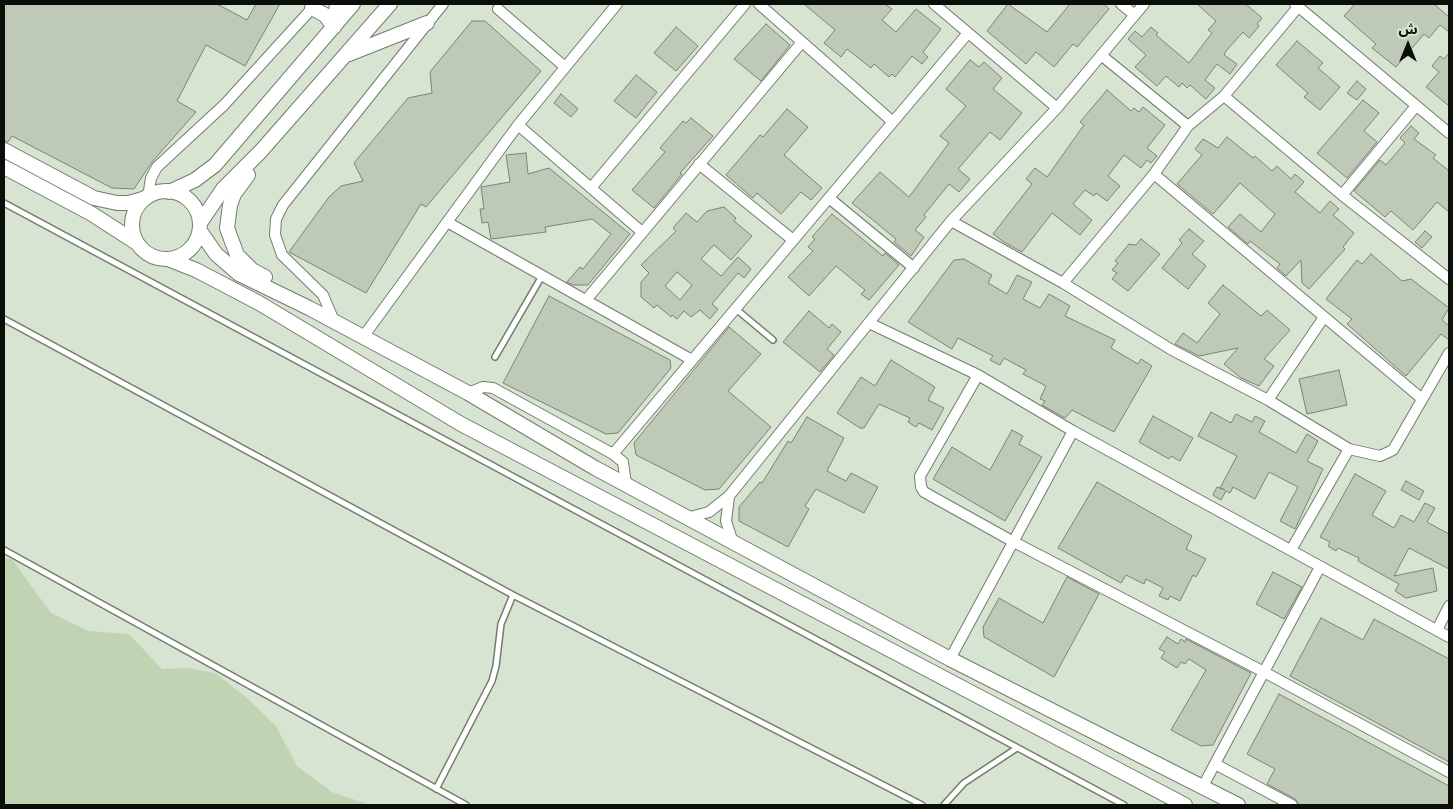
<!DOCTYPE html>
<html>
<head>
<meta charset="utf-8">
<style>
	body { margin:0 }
	#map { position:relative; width:1453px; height:809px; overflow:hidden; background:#d8e4d2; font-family:"Fira Sans","Noto Sans Arabic",sans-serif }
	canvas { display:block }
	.frame { position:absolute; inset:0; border:5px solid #0b0f09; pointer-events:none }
	.north { position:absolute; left:1383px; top:20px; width:50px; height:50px; -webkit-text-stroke:4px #d8e4d2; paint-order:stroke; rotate:0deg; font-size:14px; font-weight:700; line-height:20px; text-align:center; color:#0b0f09 }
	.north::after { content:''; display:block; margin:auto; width:18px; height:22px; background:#0b0f09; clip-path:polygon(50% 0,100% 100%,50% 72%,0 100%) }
</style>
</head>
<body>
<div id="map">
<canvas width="1453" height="809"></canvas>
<div class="frame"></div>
<div class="north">ش</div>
</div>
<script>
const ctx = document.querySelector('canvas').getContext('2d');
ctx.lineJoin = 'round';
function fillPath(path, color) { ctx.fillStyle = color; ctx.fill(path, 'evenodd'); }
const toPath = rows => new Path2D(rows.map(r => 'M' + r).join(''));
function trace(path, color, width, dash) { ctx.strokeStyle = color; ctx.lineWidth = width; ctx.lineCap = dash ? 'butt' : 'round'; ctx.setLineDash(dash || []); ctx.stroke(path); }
fillPath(toPath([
	[4,559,12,559,51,613,89,631,129,634,162,669,188,668,215,673,246,697,276,726,297,766,332,792,370,805,4,805]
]), '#c0d4b3');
const building = toPath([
	[4,4,217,4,247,20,256,4,280,4,245,66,206,45,177,101,196,112,152,162,134,189,112,188,12,136,8,142,4,141,4,4],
	[804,4,885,4,892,9,882,20,896,32,916,9,941,29,923,52,928,57,922,64,912,56,895,77,892,74,889,77,874,64,871,68,847,49,841,57,824,43,835,30,804,4],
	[1008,4,1047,32,1070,4,1104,4,1109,9,1077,47,1073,44,1054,67,1036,52,1026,64,987,31,1008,4],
	[1197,4,1246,4,1262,18,1257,24,1259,26,1249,38,1243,32,1226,51,1224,55,1237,64,1230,74,1217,64,1205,80,1215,88,1206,99,1190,85,1187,88,1182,83,1179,87,1166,76,1157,86,1135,67,1146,55,1128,39,1135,31,1142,37,1151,27,1158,33,1156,35,1189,63,1212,33,1208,30,1216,21,1197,4],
	[1355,4,1434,4,1449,17,1449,32,1440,25,1429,38,1424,34,1396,67,1372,48,1376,44,1344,16,1355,4],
	[472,21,485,21,541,71,426,207,421,204,366,293,289,252,329,197,341,186,363,181,354,163,408,98,432,93,430,72,472,21],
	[766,24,790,45,761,81,734,59,766,24],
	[676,27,698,46,676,71,654,53,676,27],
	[1297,41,1323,63,1318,68,1340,87,1320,110,1304,97,1308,93,1276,65,1297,41],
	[1449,53,1449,106,1426,87,1439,72,1432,66,1440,56,1444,59,1449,53],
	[970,60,979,67,984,62,1002,78,993,89,1022,113,1000,140,990,132,958,169,970,179,959,192,949,184,924,215,926,217,915,230,924,237,911,256,894,242,896,239,852,203,880,172,909,197,949,143,940,136,966,106,946,89,970,60],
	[636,75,657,92,636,118,614,101,636,75],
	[1357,81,1366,89,1357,100,1347,93,1357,81],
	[1107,90,1131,111,1134,108,1139,112,1143,107,1165,125,1147,148,1157,156,1151,163,1147,160,1141,168,1124,155,1108,176,1120,186,1107,201,1096,193,1094,196,1085,190,1073,204,1092,220,1080,235,1052,213,1022,252,1004,242,993,234,1032,184,1026,179,1035,168,1047,177,1084,125,1080,122,1107,90],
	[561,94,578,109,571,117,554,103,561,94],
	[1363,100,1379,113,1364,131,1377,142,1347,178,1317,153,1363,100],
	[787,109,808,127,784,155,822,188,811,200,801,192,781,214,757,193,753,198,726,175,760,135,763,137,787,109],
	[691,118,713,136,680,173,682,174,654,208,632,190,665,152,660,148,683,121,686,123,691,118],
	[1411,126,1419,133,1414,139,1436,155,1433,158,1449,171,1449,212,1437,202,1413,230,1391,211,1385,217,1354,191,1380,160,1386,165,1405,143,1400,138,1411,126],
	[1227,137,1253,158,1255,156,1272,171,1277,166,1291,179,1295,174,1304,182,1295,192,1320,213,1330,201,1339,209,1333,215,1354,233,1343,247,1345,249,1309,289,1302,283,1301,260,1286,276,1277,268,1280,264,1250,241,1248,244,1228,227,1240,214,1261,232,1275,214,1240,183,1213,214,1177,184,1202,155,1195,149,1203,139,1218,148,1227,137],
	[526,153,528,174,549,168,630,234,588,285,573,285,567,282,580,267,583,269,611,234,592,219,545,227,546,232,491,239,488,222,482,223,480,209,484,209,481,187,510,182,506,155,526,153],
	[724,207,736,218,734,221,752,236,731,260,714,245,701,259,721,276,738,257,751,269,744,278,738,273,712,304,718,309,710,319,700,310,691,317,684,311,677,319,672,315,671,317,657,305,654,308,641,297,641,282,649,273,641,265,676,231,673,228,686,213,697,222,707,211,724,207],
	[677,272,692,285,680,300,665,286,677,272],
	[832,214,883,256,885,253,899,265,869,300,861,294,865,290,836,266,809,296,788,277,813,251,808,247,815,239,812,237,832,214],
	[1189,229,1204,241,1192,254,1206,266,1188,289,1162,268,1182,243,1179,240,1189,229],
	[1425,231,1432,237,1422,248,1415,242,1425,231],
	[1141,239,1160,254,1128,291,1112,279,1117,273,1112,270,1118,263,1115,261,1129,244,1136,245,1141,239],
	[1371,254,1402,281,1411,279,1449,308,1442,320,1449,326,1449,340,1441,334,1406,376,1347,324,1352,319,1326,299,1357,260,1362,264,1371,254],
	[964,259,992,275,988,283,1007,294,1017,275,1032,282,1023,299,1040,308,1049,294,1070,306,1065,316,1115,340,1111,348,1138,364,1141,359,1152,366,1114,432,1072,410,1065,418,1042,405,1045,401,1040,399,1046,386,1023,374,1026,370,1004,358,1000,365,990,360,993,356,958,338,952,349,908,322,954,260,964,259],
	[1223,285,1261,316,1267,310,1290,330,1264,359,1274,366,1259,386,1241,378,1224,364,1238,348,1199,356,1175,344,1183,333,1197,343,1220,314,1208,303,1223,285],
	[549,296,670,360,671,368,618,433,606,434,503,383,549,296],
	[809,311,829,328,832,324,841,332,827,349,834,355,820,372,783,342,809,311],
	[729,327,761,354,728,391,771,427,719,489,705,490,636,455,634,443,729,327],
	[891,360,935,387,928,400,944,408,932,430,919,423,916,427,908,422,910,418,879,404,864,428,860,428,837,413,861,377,875,386,891,360],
	[1339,370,1347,405,1307,414,1299,379,1339,370],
	[1211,412,1231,423,1236,414,1252,422,1255,416,1265,421,1259,432,1296,453,1307,434,1318,441,1307,461,1323,469,1295,529,1280,521,1298,487,1269,472,1255,499,1233,487,1230,493,1226,491,1221,500,1213,495,1217,487,1225,490,1220,488,1237,456,1198,436,1211,412],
	[1153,416,1193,438,1180,461,1171,456,1169,459,1139,442,1153,416],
	[807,417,844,438,827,471,846,481,851,473,878,487,864,513,816,489,805,506,809,509,788,547,739,521,739,507,760,482,762,483,788,441,791,443,807,417],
	[1012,430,1023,436,1019,444,1042,457,1005,521,933,479,952,447,990,470,1012,430],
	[1355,474,1386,491,1372,515,1394,528,1401,515,1414,522,1425,503,1435,508,1427,522,1449,534,1449,569,1409,548,1394,576,1433,568,1437,591,1406,598,1395,591,1399,584,1358,561,1359,558,1338,548,1336,551,1328,546,1330,542,1320,537,1355,474],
	[1406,481,1424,491,1419,500,1401,490,1406,481],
	[1097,482,1192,536,1186,549,1206,559,1196,577,1193,575,1180,601,1170,596,1168,600,1159,596,1163,588,1146,579,1144,584,1126,575,1121,583,1058,548,1097,482],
	[1273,572,1302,587,1284,619,1256,604,1273,572],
	[1067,577,1099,594,1054,677,984,637,983,627,999,598,1043,623,1067,577],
	[1321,618,1363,640,1374,619,1449,659,1449,762,1290,676,1321,618],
	[1167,637,1178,644,1181,639,1185,642,1186,639,1251,673,1213,745,1201,746,1171,730,1206,670,1189,659,1185,664,1181,662,1177,668,1161,658,1165,652,1159,649,1167,637],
	[1279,694,1449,786,1449,805,1299,805,1295,799,1267,784,1275,769,1247,754,1279,694]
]);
fillPath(building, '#bec9b8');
trace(building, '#7a8474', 1);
const service = toPath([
	[4,203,1124,805],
	[736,309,773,340],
	[4,319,513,595,922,805],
	[495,357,542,276],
	[4,550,466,805],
	[436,789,492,681,496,666,501,624,513,595],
	[944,805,964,783,1017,748]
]);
const minor = toPath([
	[759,4,893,122],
	[934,4,1057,108],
	[1121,4,1135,15],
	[1295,4,1449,133],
	[498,9,565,67],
	[1101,55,1188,126],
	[1224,96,1342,195,1449,279],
	[518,125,642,232],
	[699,164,793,240],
	[1154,174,1421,398],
	[591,188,745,4],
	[1342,195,1416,106],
	[148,197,151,178,157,167,224,105,316,4],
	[829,198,914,268],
	[951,221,1063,283,1172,350,1268,400,1349,449,1380,456,1393,450,1449,353],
	[447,222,692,360],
	[1063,283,1154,174,1188,126,1224,96,1298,7],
	[586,300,802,42],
	[334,321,323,295,282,255,275,235,276,219,283,205,443,4],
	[869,323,978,375,1073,431,1449,637],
	[363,337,518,125,617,4],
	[978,375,920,476,921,487,924,492,1012,541,1264,672,1449,772],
	[468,393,483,387,493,388,613,454,623,462,626,484],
	[1268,400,1324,317],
	[613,454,968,33],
	[729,497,726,521,733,543],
	[686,518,709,512,729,496,951,221,1057,108,1144,4],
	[1291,550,1349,449],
	[1437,630,1449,606],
	[950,659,1073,431],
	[1215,764,1292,805],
	[1203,786,1320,567]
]);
const secondary = toPath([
	[312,8,325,15,334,27],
	[334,26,337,4],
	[349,54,427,23],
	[4,150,94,198,117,203,129,203,146,198],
	[4,167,92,214,137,243],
	[248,175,234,194,230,205,227,228,237,255,252,270,265,277],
	'132 225a34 34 0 1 1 68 0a34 34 0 1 1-68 0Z',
	[169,192,195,180,215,165,353,4],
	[200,223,223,189,261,151,390,4],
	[200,231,216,254,239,274,309,308,468,393,595,468,950,659,1238,805],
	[168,259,196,270,259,303,461,424,1185,805]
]);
trace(service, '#727c6c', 8);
trace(minor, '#727c6c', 12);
trace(secondary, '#727c6c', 16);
trace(service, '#fff', 5);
trace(minor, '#fff', 10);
trace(secondary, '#fff', 14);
</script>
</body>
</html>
